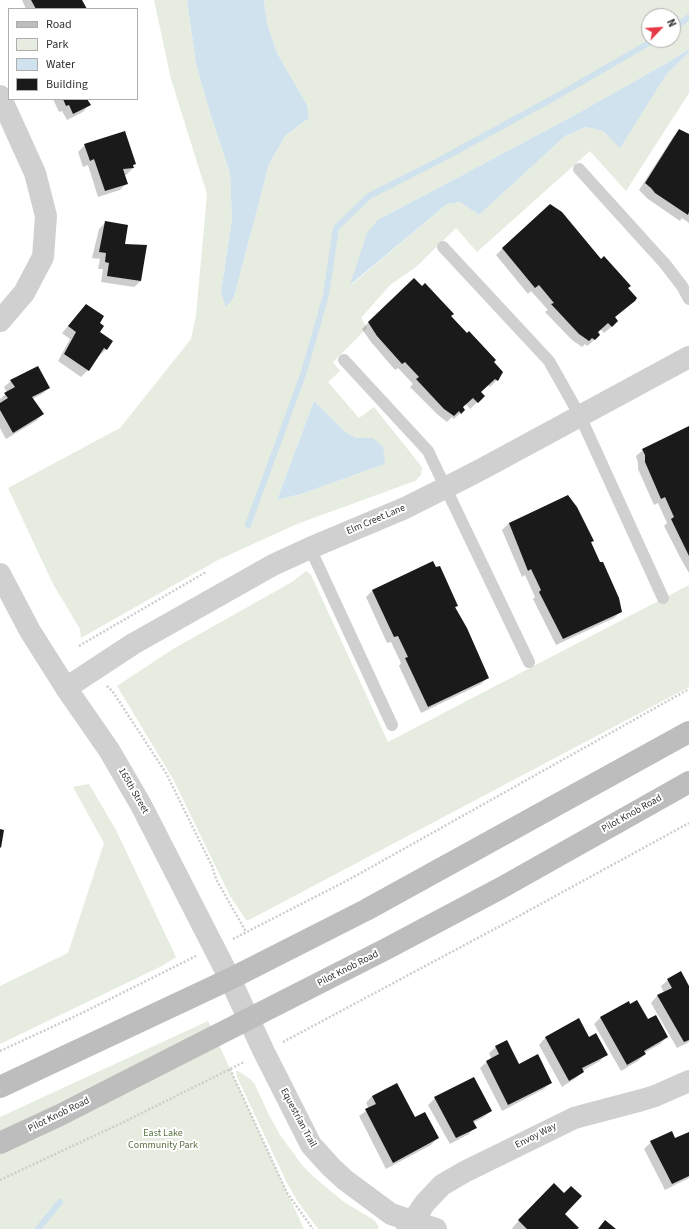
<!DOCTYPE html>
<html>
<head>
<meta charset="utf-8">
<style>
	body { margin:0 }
	#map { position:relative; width:689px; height:1229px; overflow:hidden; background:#fff; font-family:"Source Sans 3",sans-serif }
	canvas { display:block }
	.legend { position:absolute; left:8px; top:8px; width:130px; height:92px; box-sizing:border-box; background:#fff; border:1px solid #adadad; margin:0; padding:5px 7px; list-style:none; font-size:12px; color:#333 }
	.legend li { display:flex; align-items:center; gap:8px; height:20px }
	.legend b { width:20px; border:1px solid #adadad }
	.north { position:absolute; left:641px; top:8px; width:40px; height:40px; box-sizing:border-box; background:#fff; border:1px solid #adadad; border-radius:50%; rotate:65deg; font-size:11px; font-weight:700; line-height:16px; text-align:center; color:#333 }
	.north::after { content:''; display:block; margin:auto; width:14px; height:18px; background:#e63946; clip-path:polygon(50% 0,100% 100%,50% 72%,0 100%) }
</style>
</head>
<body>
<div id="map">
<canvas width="689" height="1229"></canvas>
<ul class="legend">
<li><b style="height:5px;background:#bdbdbd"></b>Road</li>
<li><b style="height:11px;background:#e6ecdf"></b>Park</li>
<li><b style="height:11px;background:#cfe2ee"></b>Water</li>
<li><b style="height:11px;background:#1a1a1a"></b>Building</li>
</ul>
<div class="north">N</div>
</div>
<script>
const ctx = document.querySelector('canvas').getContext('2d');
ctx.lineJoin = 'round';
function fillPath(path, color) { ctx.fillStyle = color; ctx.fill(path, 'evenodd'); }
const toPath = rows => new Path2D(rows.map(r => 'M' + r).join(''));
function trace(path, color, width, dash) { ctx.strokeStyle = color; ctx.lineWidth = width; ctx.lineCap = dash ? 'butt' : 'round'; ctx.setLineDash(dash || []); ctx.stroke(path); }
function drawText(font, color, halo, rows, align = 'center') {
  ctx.font = font + ' "Source Sans 3",sans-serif'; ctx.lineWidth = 4; ctx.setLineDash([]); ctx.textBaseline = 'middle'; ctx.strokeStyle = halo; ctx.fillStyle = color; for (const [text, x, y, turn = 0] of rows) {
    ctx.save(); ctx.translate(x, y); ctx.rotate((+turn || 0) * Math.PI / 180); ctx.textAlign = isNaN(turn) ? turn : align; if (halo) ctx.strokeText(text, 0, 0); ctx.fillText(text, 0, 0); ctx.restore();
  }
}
fillPath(toPath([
	[154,0,187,0,196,64,210,113,230,173,232,219,221,292,234,297,269,164,285,136,309,118,307,105,277,53,267,23,264,0,689,0,689,49,667,63,573,116,442,186,379,219,351,285,447,204,460,202,479,215,565,136,586,127,603,131,620,147,666,75,689,52,689,93,626,191,590,151,477,252,456,228,416,267,390,285,361,318,367,328,333,362,340,371,328,382,359,418,374,407,422,467,421,475,415,481,297,524,218,560,81,638,80,629,53,584,8,488,120,428,191,339,196,315,207,194,171,79],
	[649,16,673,16,673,40,649,40],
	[314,401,344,431,356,438,373,438,385,464,301,494,277,500],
	[306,571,311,575,388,742,689,585,689,687,249,920,246,920,230,896,173,779,117,686,173,649,292,582],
	[89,784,116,830,176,957,164,965,0,1044,0,986,68,953,104,843,73,787],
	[208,1021,304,1229,0,1229,0,1117],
	[236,1071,238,1071,249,1078,254,1083,269,1115,280,1135,302,1165,314,1177,344,1202,374,1220,379,1227,378,1229,318,1229,298,1202,287,1183,237,1077]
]), '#e6ecdf');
fillPath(toPath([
	[187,0,264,0,267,23,277,53,307,105,309,118,285,136,269,164,234,297,226,307,221,292,232,219,230,173,210,113,196,64],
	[689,49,689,52,666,75,620,148,603,131,586,127,565,136,479,215,460,202,447,204,350,285,367,233,379,219,442,186,573,116,667,63],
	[314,401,344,431,356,438,373,438,383,447,385,464,301,494,277,500]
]), '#cfe2ee');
fillPath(toPath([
	[22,0,81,0,86,9,26,9],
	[53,99,88,99,87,100,89,105,83,112,67,120,62,111,59,112],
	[679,130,689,134,689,223,682,218,680,221,648,199,639,190,673,137],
	[85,145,135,164,132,166,133,168,126,175,124,175,127,183,120,190,98,197,88,165,83,167,78,152],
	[106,222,124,245,141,281,134,287,101,282,103,269,98,269,100,259,92,258,99,229],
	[503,248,601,260,627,288,634,300,614,318,617,321,610,328,604,333,600,329,597,332,599,335,592,342,587,346,585,344,582,347,572,340,545,312,548,310,531,291,528,294,496,255],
	[86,305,98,323,98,332,112,341,106,349,99,356,98,355,88,370,81,377,58,361,70,339,62,333],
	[449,316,502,373,497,380,490,387,488,385,480,392,484,396,470,409,466,404,462,407,464,410,457,416,454,419,452,417,447,422,438,415,410,387,413,384,398,368,395,370,371,342,362,329,369,322],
	[11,381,49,388,42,394,32,399,43,414,36,421,6,439,0,428,0,399,7,393,4,387],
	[689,427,689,573,682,561,664,526,667,523,658,503,654,505,638,469,638,463,636,456,643,450],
	[568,496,593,541,590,543,621,611,614,618,556,645,533,599,535,597,525,575,522,577,502,530,509,523],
	[372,591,457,606,455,608,488,678,481,684,421,713,399,666,401,663,391,642,387,643,366,597],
	[668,980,689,988,689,1042,677,1048,651,1003,657,996,664,993,661,986],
	[630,1006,667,1037,660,1044,644,1053,645,1054,638,1061,621,1071,594,1024,601,1017],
	[579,1019,588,1038,606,1054,600,1061,582,1071,583,1072,576,1078,562,1087,539,1045,545,1038],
	[496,1047,518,1065,551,1082,544,1089,502,1111,480,1068,491,1058,489,1053],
	[372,1096,414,1118,437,1138,431,1145,386,1169,359,1116,369,1109,366,1103],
	[435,1098,491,1111,484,1117,473,1123,475,1127,469,1134,450,1144,428,1105],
	[689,1133,689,1178,665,1190,644,1149,651,1142,675,1139],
	[554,1184,564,1214,576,1229,513,1229,512,1228]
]), '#0003');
trace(toPath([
	[673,29,689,17],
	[248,525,304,372,326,295,336,228,369,196,440,160,559,95,654,40],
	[38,1229,60,1202]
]), '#cfe2ee', 6);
fillPath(toPath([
	[31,0,82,0,87,9,36,9],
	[63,99,87,99,91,105,73,114,69,105,66,106],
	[679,129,689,134,689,212,688,215,655,193,651,188,645,183],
	[125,131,136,164,133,165,134,168,123,169,128,184,105,191,94,159,90,161,84,144],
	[550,204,562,212,601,259,604,256,631,286,628,288,637,298,635,301,615,317,618,321,612,327,608,323,598,332,600,335,595,340,592,338,589,341,579,334,551,304,554,303,539,285,535,288,502,248],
	[105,221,128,225,125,244,147,245,141,281,107,276,109,263,105,262,106,253,99,252],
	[414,278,422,286,425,283,454,314,451,316,467,333,469,331,496,360,494,362,503,372,498,381,495,379,481,392,485,396,478,403,473,398,463,407,465,410,461,414,459,411,454,416,444,409,416,379,419,377,405,362,402,364,377,336,368,322],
	[86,304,104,316,100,323,104,326,100,332,113,341,107,350,104,348,89,371,64,354,76,332,68,326],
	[38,366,50,388,32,397,44,414,13,433,0,410,0,403,8,398,4,393,15,387,10,380],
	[689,426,689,556,671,519,674,517,665,497,661,499,645,462,645,455,642,449],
	[568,495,577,507,594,541,591,542,600,562,603,562,619,598,622,612,563,639,539,592,541,590,531,569,528,571,509,523],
	[433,561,436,567,440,566,458,606,455,607,467,628,489,678,428,707,405,658,408,657,398,636,394,637,372,590],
	[0,829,4,830,1,848,0,847],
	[681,971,689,986,689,1040,684,1042,657,995,672,988,667,979],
	[637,1000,648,1019,656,1015,668,1037,644,1051,646,1054,627,1065,600,1017,629,1001,630,1004],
	[579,1018,589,1037,596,1033,608,1055,582,1068,584,1072,569,1081,545,1037],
	[507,1040,519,1064,538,1054,552,1083,508,1105,486,1061,499,1054,495,1046],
	[474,1077,492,1111,473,1121,477,1128,456,1138,434,1097],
	[397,1083,415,1117,425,1112,439,1138,393,1163,365,1109,376,1104,372,1096],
	[672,1131,675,1138,689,1132,689,1176,672,1184,650,1141],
	[554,1183,564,1193,571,1186,582,1196,565,1214,579,1228,577,1229,527,1229,518,1220],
	[605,1220,616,1229,598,1229]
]), '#1a1a1a');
trace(toPath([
	[79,646,206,572],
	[107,686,113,692,166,773,212,866,216,879,246,932],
	[233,939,350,879,689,689],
	[283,1042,517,917,689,823],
	[0,1051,80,1014,196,956],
	[230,1069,287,1193,313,1229],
	[0,1180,128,1120,244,1062]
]), '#cdcdcd', 2.5, [2, 2]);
trace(toPath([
	[579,169,665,264,682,286,689,299],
	[443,247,549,361,580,416,663,598],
	[344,360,428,451,529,662],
	[310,548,392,725]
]), '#d0d0d0', 12);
trace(toPath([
	[0,96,35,173,46,216,43,257,24,293,0,321],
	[0,574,30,631,66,688,109,750,141,805,230,979,264,1052,311,1145,331,1167,345,1180,391,1214,436,1229],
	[66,688,133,644,273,565,310,548,405,508,445,488,482,469,689,357],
	[407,1229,425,1203,442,1185,466,1171,574,1118,642,1100,655,1096,689,1081]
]), '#d0d0d0', 22);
trace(toPath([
	[0,1087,230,979,366,910,689,732],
	[0,1143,60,1115,388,948,501,888,689,782]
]), '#bdbdbd', 22);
drawText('10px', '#333', '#fff', [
	["Elm Creet Lane",376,520,-23],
	["165th Street",133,791,60],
	["Pilot Knob Road",632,814,-29],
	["Pilot Knob Road",348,969,-27],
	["Pilot Knob Road",59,1115,-26],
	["Equestrian Trail",298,1118,62],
	["Envoy Way",536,1136,-27]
]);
drawText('10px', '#56703f', '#fff', [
	["East Lake",163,1134],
	["Community Park",163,1146]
]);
</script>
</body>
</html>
